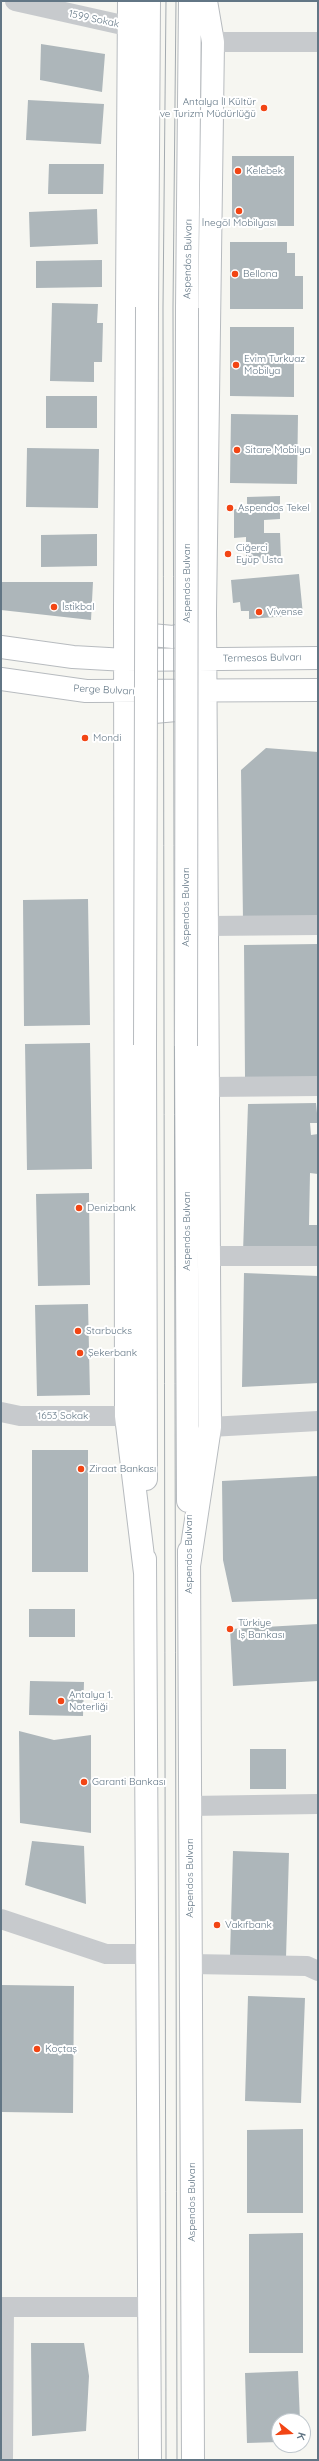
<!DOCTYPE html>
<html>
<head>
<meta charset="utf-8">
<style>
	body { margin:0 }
	#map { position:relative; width:319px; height:2461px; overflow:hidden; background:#f6f6f1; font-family:Quicksand,sans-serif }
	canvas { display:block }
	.frame { position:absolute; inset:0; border:2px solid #627685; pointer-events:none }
	.north { position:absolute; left:271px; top:2413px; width:40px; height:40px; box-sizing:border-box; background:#fff; border:1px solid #c0c8ce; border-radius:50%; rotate:107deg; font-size:11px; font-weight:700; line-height:16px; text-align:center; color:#627685 }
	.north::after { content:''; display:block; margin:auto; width:14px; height:18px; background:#f24514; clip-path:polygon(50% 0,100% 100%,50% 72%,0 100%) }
</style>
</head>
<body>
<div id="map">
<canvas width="319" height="2461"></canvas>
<div class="frame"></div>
<div class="north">K</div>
</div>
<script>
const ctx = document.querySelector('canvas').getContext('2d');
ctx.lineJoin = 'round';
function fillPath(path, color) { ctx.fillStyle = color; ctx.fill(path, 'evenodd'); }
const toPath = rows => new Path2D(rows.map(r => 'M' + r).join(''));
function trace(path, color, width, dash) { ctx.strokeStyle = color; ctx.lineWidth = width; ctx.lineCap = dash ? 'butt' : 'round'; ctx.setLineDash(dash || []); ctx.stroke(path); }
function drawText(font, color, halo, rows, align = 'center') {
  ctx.font = font + ' Quicksand,sans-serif'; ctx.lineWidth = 4; ctx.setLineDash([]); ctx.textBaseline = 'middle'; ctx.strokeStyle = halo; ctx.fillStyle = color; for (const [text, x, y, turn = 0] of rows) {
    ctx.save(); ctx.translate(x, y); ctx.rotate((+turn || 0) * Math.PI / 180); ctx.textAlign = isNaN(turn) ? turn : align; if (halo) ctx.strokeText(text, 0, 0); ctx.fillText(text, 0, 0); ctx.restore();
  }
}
fillPath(toPath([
	[41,44,105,54,102,92,40,80],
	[28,100,104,104,101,144,26,140],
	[232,156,294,156,294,226,232,226],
	[49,164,104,164,103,194,48,194],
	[97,209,98,244,30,247,29,212],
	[230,242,287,242,287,253,295,253,295,276,303,276,303,309,230,309],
	[102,260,102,287,36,288,36,261],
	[52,303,98,304,97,323,103,323,102,362,94,362,94,382,50,381],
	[230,327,294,327,294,397,230,396],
	[46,396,97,396,97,428,46,428],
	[231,414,298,415,297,484,230,483],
	[27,448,99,449,98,508,26,507],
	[280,496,280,519,264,520,264,533,280,533,281,558,246,559,246,537,234,538,234,509,247,509,247,497],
	[97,534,97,566,41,567,41,535],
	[299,574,303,615,249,619,249,611,241,611,240,602,233,603,231,580],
	[1,582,93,582,91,620,1,610],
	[266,748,318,752,318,920,243,921,241,770],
	[88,899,90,1025,24,1026,23,900],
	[318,944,318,1077,245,1077,244,945],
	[90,1043,92,1169,27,1170,25,1044],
	[316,1103,318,1123,310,1123,311,1135,318,1134,318,1174,310,1173,309,1225,318,1225,318,1250,243,1252,248,1104],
	[89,1193,90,1285,38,1286,36,1194],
	[244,1273,318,1276,318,1383,242,1387],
	[88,1304,90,1395,37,1396,35,1305],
	[32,1450,88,1450,88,1572,32,1572],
	[318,1476,318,1599,232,1602,223,1560,222,1481],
	[29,1609,75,1609,75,1637,29,1637],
	[318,1624,318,1681,233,1686,230,1629],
	[30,1681,84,1682,83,1716,29,1715],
	[19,1731,54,1740,91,1735,91,1833,20,1823],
	[250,1749,286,1749,286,1789,250,1789],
	[32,1841,84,1846,86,1904,25,1885],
	[233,1851,289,1853,286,1958,230,1956],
	[1,1985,74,1986,73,2113,1,2112],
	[248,1996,305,1998,301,2103,245,2101],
	[303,2129,303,2213,247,2213,247,2130],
	[303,2233,303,2353,249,2353,249,2234],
	[31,2343,84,2343,89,2376,86,2431,32,2436],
	[298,2371,300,2421,279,2421,279,2442,247,2443,245,2373]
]), '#adb6ba');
const primary = toPath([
	[129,1,125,606,126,1416,145,1573],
	[147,307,149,1],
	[187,308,190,1],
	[131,622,151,635,173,637,195,631,200,622],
	[1,647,73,657,126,660,318,658],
	[1,679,86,691,318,690],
	[132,727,134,723,154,712,176,710,197,718,201,725],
	[145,1045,146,1479],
	[186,1046,188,1501],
	[189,1551,193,2460],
	[145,1559,150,2460],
	[189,1566,210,1427,205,612,213,42,206,1]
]);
trace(primary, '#b7bbbf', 24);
trace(toPath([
	[15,1,127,26],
	[213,42,318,42],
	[208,926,318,925],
	[209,1087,318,1086],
	[209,1256,318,1256],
	[1,1412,20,1416,126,1416],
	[210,1427,318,1421],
	[190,1806,318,1804],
	[1,1919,106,1954,147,1954],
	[191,1964,307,1966,318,1971],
	[1,2307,149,2307],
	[3,2460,4,2307]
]), '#c7cacd', 20);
trace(primary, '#fff', 22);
trace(toPath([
	[176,1,173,307,177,2460],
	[166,2460,163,307,166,1]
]), '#a4abb0', 1);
const primaryBridge = toPath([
	[145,1045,147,307],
	[186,1046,187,308]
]);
trace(primaryBridge, '#b7bbbf', 24, []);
trace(primaryBridge, '#fff', 22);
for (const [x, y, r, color] of [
	[264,108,4,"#f24514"],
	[238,171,4,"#f24514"],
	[239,211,4,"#f24514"],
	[235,274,4,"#f24514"],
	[236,365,4,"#f24514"],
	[237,450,4,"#f24514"],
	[230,508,4,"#f24514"],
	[228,554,4,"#f24514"],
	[54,607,4,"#f24514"],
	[259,612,4,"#f24514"],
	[85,738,4,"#f24514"],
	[79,1208,4,"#f24514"],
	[78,1331,4,"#f24514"],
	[80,1353,4,"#f24514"],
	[81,1469,4,"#f24514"],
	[230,1629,4,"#f24514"],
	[61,1701,4,"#f24514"],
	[84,1782,4,"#f24514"],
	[217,1925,4,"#f24514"],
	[37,2049,4,"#f24514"]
]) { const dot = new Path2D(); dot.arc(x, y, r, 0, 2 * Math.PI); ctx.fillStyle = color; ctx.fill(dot); trace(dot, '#fff', 1.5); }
drawText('10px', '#627685', '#fff', [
	["1599 Sokak",94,19,12],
	["Aspendos Bulvarı",188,259,-89],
	["Aspendos Bulvarı",187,583,-90],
	["Termesos Bulvarı",262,658,-1],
	["Perge Bulvarı",104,690,3],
	["Aspendos Bulvarı",186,907,-90],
	["Aspendos Bulvarı",187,1231,-90],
	["1653 Sokak",63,1416],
	["Aspendos Bulvarı",189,1554,-90],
	["Aspendos Bulvarı",190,1878,-90],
	["Aspendos Bulvarı",192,2202,-90]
]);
drawText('10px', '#627685', '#fff', [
	["Antalya İl Kültür",256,102,"right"],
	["ve Turizm Müdürlüğü",256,114,"right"],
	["Kelebek",246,171],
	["İnegöl Mobilyası",239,223,"center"],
	["Bellona",243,274],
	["Evim Turkuaz",244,359],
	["Mobilya",244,371],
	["Sitare Mobilya",245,450],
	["Aspendos Tekel",238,508],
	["Ciğerci",236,548],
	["Eyüp Usta",236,560],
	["İstikbal",62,607],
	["Vivense",267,612],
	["Mondi",93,738],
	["Denizbank",87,1208],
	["Starbucks",86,1331],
	["Şekerbank",88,1353],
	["Ziraat Bankası",89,1469],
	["Türkiye",238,1623],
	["İş Bankası",238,1635],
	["Antalya 1.",69,1695],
	["Noterliği",69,1707],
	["Garanti Bankası",92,1782],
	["Vakıfbank",225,1925],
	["Koçtaş",45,2049]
], 'left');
</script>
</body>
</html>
